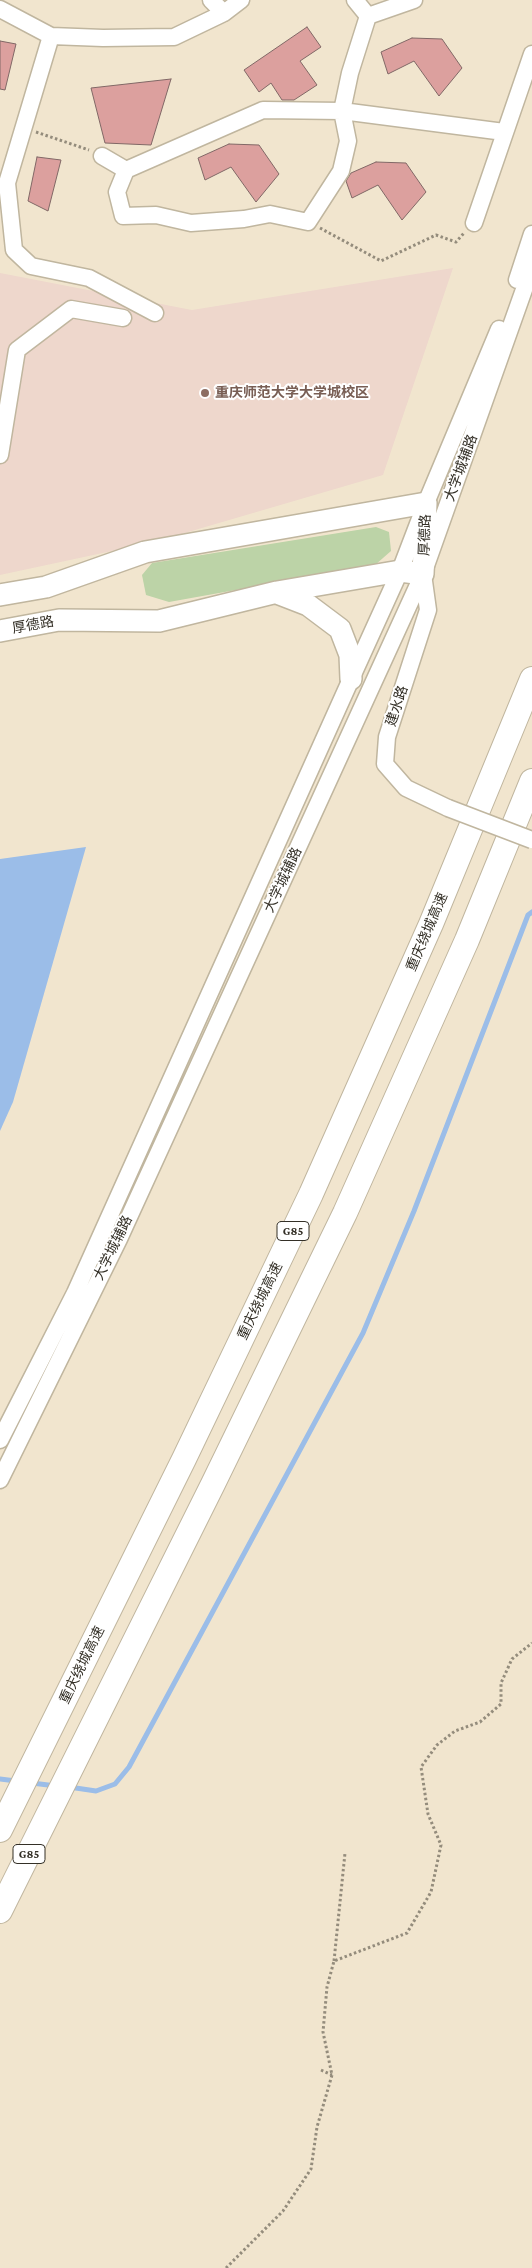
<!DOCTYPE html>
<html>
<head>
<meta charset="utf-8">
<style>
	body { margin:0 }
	canvas { display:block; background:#f1e5ce }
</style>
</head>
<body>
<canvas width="532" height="2268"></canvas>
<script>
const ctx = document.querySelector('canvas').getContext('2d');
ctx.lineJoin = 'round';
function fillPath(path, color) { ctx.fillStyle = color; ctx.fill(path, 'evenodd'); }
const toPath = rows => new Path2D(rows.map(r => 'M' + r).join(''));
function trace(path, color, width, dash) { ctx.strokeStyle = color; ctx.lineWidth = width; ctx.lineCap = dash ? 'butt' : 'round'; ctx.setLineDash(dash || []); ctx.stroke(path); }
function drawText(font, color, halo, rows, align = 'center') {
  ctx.font = font + ' "Crimson Pro","Noto Sans SC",serif'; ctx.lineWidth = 4; ctx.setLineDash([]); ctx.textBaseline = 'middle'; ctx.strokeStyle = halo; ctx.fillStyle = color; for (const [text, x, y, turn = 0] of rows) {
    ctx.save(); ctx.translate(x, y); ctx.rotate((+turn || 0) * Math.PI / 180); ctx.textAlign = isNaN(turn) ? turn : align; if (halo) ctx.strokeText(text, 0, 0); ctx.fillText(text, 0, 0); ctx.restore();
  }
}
fillPath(toPath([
	[453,268,383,475,154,542,0,575,0,273,192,310]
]), '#eed7cc');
fillPath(toPath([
	[376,527,389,532,391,551,375,565,169,602,146,595,142,575,152,563]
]), '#bcd3a7');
fillPath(toPath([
	[86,847,13,1102,0,1131,0,859]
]), '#9bbde8');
trace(toPath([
	[0,1779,16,1781],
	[32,1783,56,1786],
	[69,1787,96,1791,115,1784,129,1767,363,1333,414,1211,528,915,532,912]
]), '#9bbde8', 5);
const building = toPath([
	[307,27,321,47,300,61,317,85,294,100,282,100,271,83,259,92,244,70,307,27],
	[412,38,442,39,462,68,439,96,414,61,388,74,381,52,412,38],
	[0,41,16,44,5,90,0,89,0,41],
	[171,79,151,145,105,143,91,88,171,79],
	[229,144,259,145,279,174,256,202,231,167,205,180,198,158,229,144],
	[37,157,61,160,48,211,28,201,37,157],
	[376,162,406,163,426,192,402,220,378,185,352,198,346,181,351,173,376,162]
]);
fillPath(building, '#dca09e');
trace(building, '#816866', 1);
const minor = toPath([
	[211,0,224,13],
	[355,0,368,16,350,73,342,111,504,132],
	[0,9,51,36,103,38,174,37,224,13,241,0],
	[368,16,414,0],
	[51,36,7,183,14,250,31,266,89,278,155,313],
	[263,110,342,111,348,141,341,171,308,222,270,214,244,219,191,223,156,215,123,216,117,192,126,170,263,110],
	[102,156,126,170],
	[474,223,532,54],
	[517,280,532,234],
	[0,455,17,350,71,309,123,318],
	[423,574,428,610,387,737,385,764,406,788,448,808],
	[0,1440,75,1293,351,679,400,571,426,503,499,329],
	[0,1480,119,1239,423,574,532,267]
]);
const major = toPath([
	[277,593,308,605,340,629,350,655,351,679],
	[0,595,46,587,145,552,426,503,423,574,400,571,277,592,159,621,59,620,0,631]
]);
const highway = toPath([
	[0,1830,184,1459,311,1194,431,924,532,679],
	[0,1911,213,1484,345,1213,467,940,532,781]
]);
trace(minor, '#c0b69f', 19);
trace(major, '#c0b69f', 24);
trace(highway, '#c0b69f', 26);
trace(toPath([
	[36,132,89,150],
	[320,228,381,261,436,235,456,242,464,233],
	[334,1961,345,1853],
	[321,2070,332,2075],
	[226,2268,283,2211,311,2169,317,2127,332,2075,323,2032,327,1987,334,1961,407,1933,431,1892,441,1845,428,1814,421,1767,437,1745,455,1731,480,1722,501,1704,501,1683,512,1659,532,1643]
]), '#948c7c', 3, [2.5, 2.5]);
trace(minor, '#fff', 16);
trace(major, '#fff', 21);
trace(highway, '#fff', 24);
const minorBridge = toPath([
	[448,808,532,840]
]);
trace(minorBridge, '#c0b69f', 19, []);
trace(minorBridge, '#fff', 16);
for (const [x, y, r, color] of [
	[205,393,5,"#8d6e63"]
]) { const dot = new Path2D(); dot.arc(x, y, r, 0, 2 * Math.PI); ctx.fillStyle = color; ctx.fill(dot); trace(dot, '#fff', 2); }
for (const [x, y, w] of [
	[293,1231,32],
	[29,1854,32]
]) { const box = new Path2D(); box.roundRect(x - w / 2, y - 9.5, w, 19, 4); ctx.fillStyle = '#fff'; ctx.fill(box); trace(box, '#343027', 1); }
drawText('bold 12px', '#343027', null, [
	["G85",293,1231],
	["G85",29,1854]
]);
drawText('bold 14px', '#785e54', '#fff', [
	["重庆师范大学大学城校区",215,393]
], 'left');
drawText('14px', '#343027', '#fff', [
	["大学城辅路",461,468,-70],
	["厚德路",425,535,-88],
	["厚德路",33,625,-10],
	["建水路",397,706,-72],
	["大学城辅路",283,880,-65],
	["重庆绕城高速",427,932,-67],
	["大学城辅路",113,1248,-64],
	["重庆绕城高速",260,1301,-64],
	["重庆绕城高速",82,1665,-64]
]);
</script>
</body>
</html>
